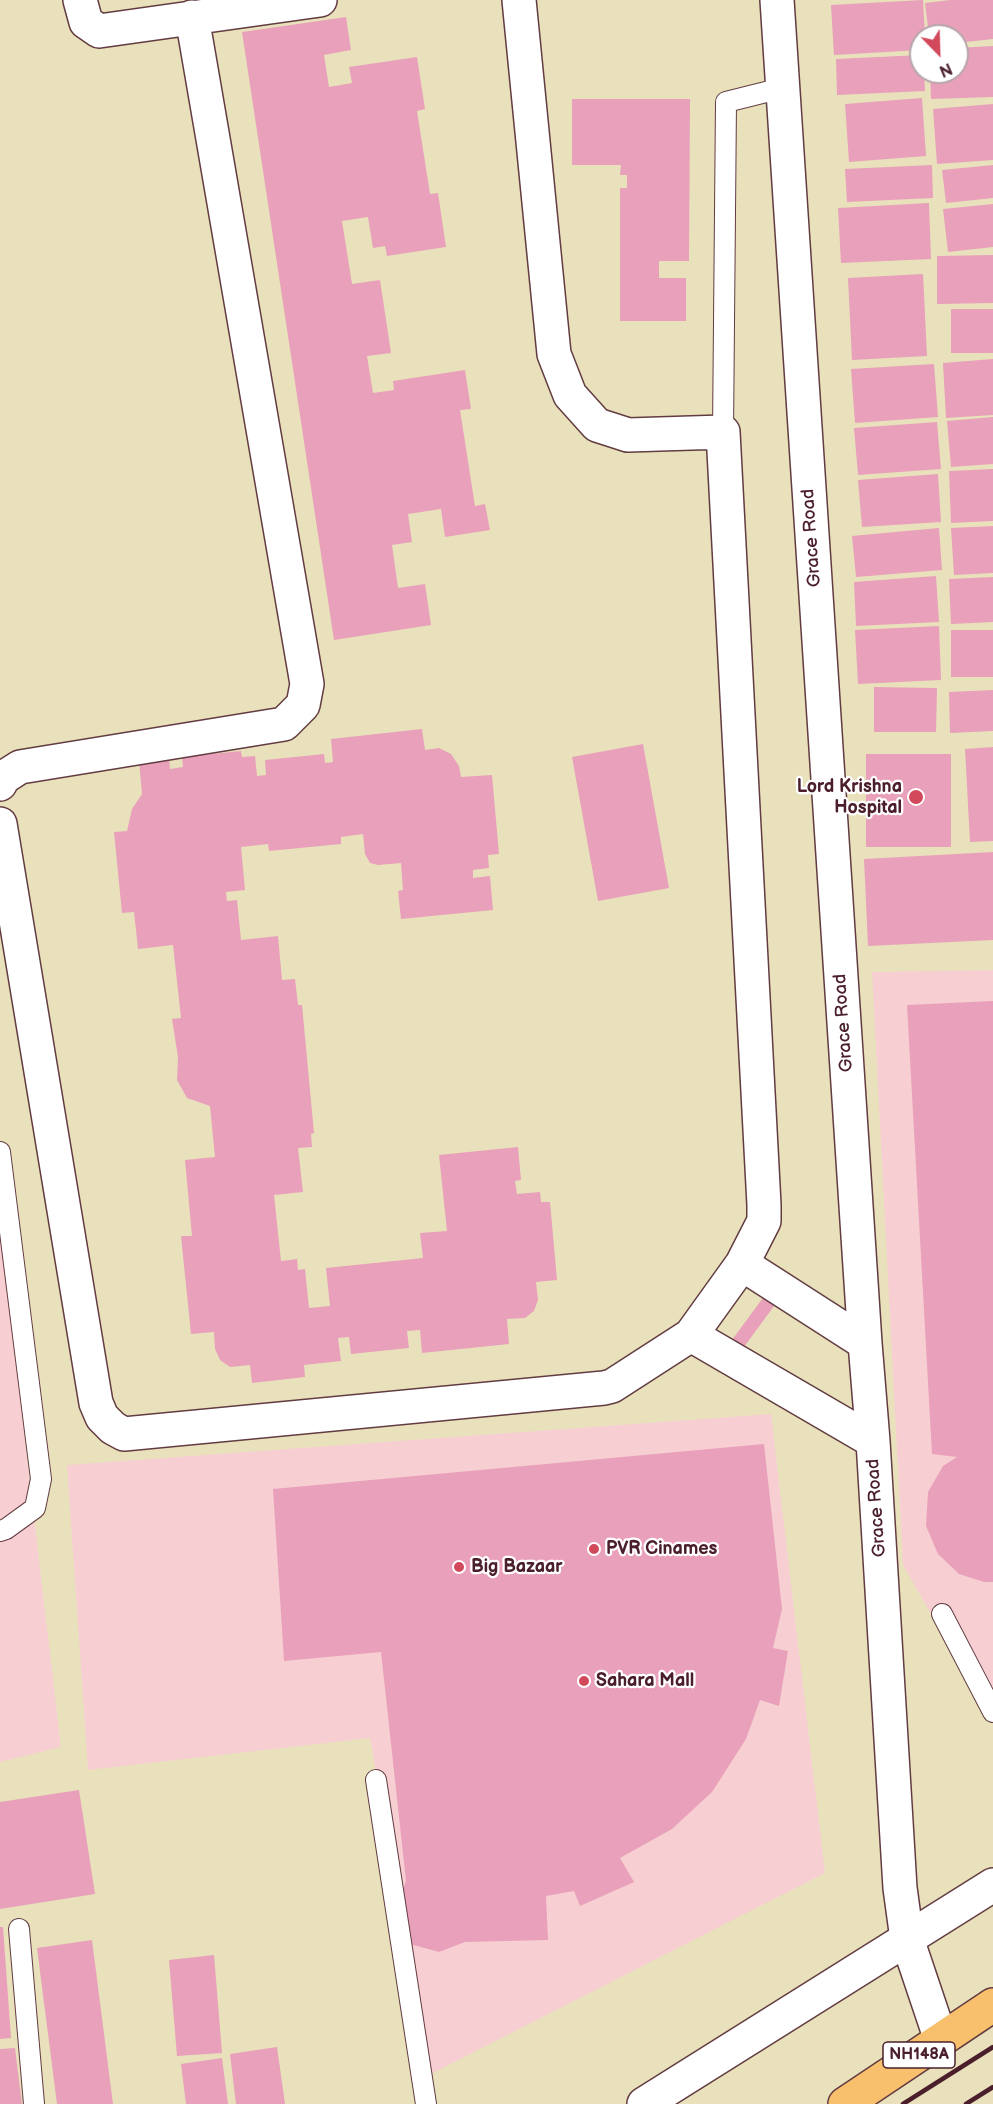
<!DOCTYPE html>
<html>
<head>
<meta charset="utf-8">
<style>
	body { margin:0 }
	#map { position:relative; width:993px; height:2104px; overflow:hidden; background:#e8e1bc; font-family:"Balsamiq Sans",sans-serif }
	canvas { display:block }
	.north { position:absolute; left:909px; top:24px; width:60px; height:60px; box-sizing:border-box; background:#fff; border:2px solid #b7a5aa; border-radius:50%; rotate:157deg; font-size:16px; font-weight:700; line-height:24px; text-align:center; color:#4a1f2b }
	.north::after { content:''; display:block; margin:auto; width:21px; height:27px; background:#d1495b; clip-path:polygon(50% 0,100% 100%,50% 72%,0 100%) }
</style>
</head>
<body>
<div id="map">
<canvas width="993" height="2104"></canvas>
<div class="north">N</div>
</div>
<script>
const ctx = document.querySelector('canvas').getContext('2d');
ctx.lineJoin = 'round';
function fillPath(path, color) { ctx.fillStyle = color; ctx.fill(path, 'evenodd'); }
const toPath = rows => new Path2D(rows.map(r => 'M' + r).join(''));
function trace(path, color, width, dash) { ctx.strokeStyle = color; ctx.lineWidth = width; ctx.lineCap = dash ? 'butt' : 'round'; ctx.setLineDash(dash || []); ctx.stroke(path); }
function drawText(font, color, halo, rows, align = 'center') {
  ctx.font = font + ' "Balsamiq Sans",sans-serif'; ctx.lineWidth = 4.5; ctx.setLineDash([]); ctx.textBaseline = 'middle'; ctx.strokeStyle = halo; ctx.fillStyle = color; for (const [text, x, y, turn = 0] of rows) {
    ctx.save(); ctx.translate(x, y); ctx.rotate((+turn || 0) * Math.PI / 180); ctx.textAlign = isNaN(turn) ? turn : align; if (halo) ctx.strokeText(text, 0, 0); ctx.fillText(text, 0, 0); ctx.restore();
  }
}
fillPath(toPath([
	[993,970,993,1722,903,1565,872,972],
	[0,1228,61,1747,0,1762],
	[771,1414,825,1873,427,2076,370,1738,88,1770,67,1465]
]), '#f7cfd2');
fillPath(toPath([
	[923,0,925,36,921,36,921,50,834,55,831,5],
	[950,0,993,0,993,39,957,43,957,36,929,36,925,3],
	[346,17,351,50,324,55,329,87,352,83,349,67,417,57,425,109,417,111,430,194,438,193,446,247,387,256,385,246,373,248,368,217,342,221,352,284,380,280,391,353,367,356,373,393,394,390,393,381,465,370,471,409,460,410,475,506,485,504,490,530,445,537,441,509,408,514,412,542,392,545,398,588,425,584,431,625,334,640,242,32],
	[993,46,993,97,931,99,930,72,957,72,957,48],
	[921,55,921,72,924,72,925,91,837,95,836,59],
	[922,98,926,156,849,162,845,104],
	[572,99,690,99,689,261,659,261,659,278,686,278,686,321,620,321,620,188,627,188,627,175,620,175,621,165,572,165],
	[993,104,993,160,937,164,933,109],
	[932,165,933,198,847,202,845,169],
	[993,165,993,198,946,203,942,170],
	[929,203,931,259,841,263,838,208],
	[993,204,993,247,948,252,943,209],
	[993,255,993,303,937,304,937,256],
	[923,274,927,356,852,360,848,278],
	[951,309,993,309,993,353,951,353],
	[993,359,993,415,946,418,943,363],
	[934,364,938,417,855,423,851,369],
	[993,417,993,464,951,467,947,421],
	[937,422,941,469,858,475,854,428],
	[993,469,993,521,951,523,949,471],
	[938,474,941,522,862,527,858,480],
	[993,526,993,573,954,575,951,528],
	[939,528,942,570,856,577,852,536],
	[936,576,939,622,856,626,854,582],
	[993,577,993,622,951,624,949,579],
	[939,626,941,680,858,684,855,630],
	[951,630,993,630,993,677,951,677],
	[874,687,937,688,936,732,874,732],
	[993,690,993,731,950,733,949,692],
	[422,729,425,750,439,748,451,754,459,766,461,777,492,775,499,854,488,855,489,868,473,870,473,878,490,876,493,910,401,919,398,891,403,890,401,863,378,865,370,863,365,854,363,834,341,837,341,844,269,851,268,844,241,847,245,890,226,892,227,901,237,900,241,940,278,936,282,980,295,979,298,1005,302,1005,314,1133,311,1134,312,1147,298,1148,303,1192,274,1195,281,1261,297,1259,298,1270,305,1269,309,1308,330,1306,326,1268,423,1258,420,1233,447,1231,439,1155,518,1147,521,1180,515,1181,517,1194,540,1192,541,1202,550,1202,557,1280,536,1282,538,1300,534,1311,525,1318,507,1319,509,1344,422,1353,420,1330,407,1331,409,1348,351,1354,349,1337,338,1338,341,1361,304,1365,305,1377,252,1383,250,1365,230,1367,220,1360,215,1349,214,1332,191,1334,181,1236,192,1236,185,1160,215,1157,210,1106,187,1098,177,1080,178,1057,172,1019,181,1018,173,945,138,949,134,912,122,913,114,832,127,831,132,809,142,794,139,761,169,758,170,769,183,767,182,757,241,751,242,757,255,756,257,776,266,775,265,760,324,754,325,763,333,762,331,739],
	[643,744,669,888,598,901,572,757],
	[993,747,993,841,970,842,965,749],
	[866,754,951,754,951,847,866,847],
	[993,852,993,940,868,946,864,859],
	[993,1001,993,1582,984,1582,959,1574,938,1554,926,1526,928,1492,943,1466,957,1457,932,1454,907,1005],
	[768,1291,780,1298,738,1355,726,1348],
	[764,1444,782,1609,773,1648,788,1651,779,1706,760,1700,746,1739,712,1792,672,1829,620,1858,634,1882,580,1906,574,1891,546,1896,548,1940,465,1942,439,1952,410,1944,397,1906,406,1881,381,1652,284,1661,273,1489],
	[79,1790,95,1894,0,1909,0,1802],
	[0,1927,3,1927,11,2038,0,2039],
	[92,1940,113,2104,57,2104,37,1948],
	[214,1955,222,2053,177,2056,169,1960],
	[277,2047,285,2104,236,2104,230,2054],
	[15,2048,22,2104,0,2104,0,2049],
	[222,2058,228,2104,186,2104,181,2064]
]), '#e9a0ba');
const service = toPath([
	[723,432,726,102,782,88],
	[0,1152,41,1479,35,1508,6,1529,0,1531],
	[942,1614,993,1712],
	[376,1780,426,2104],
	[19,1929,34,2104]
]);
const minor = toPath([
	[80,0,86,22,99,31,320,0],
	[777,0,865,1343,873,1441,900,1888,907,1939,941,2040],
	[0,784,3,778,20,767,284,724,303,705,307,684,192,17],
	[0,824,96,1403,102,1417,113,1428,124,1434,604,1388,612,1386,691,1335,742,1264,764,1221,764,1205,723,432,628,435,597,425,570,395,554,354,519,0],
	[742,1264,865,1343],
	[691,1335,873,1441]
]);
const tertiary = toPath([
	[644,2104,993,1885]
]);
const trunk = toPath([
	[845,2104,993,2005]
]);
trace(service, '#623c41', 22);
trace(minor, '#623c41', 36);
trace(tertiary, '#623c41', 36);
trace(trunk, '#623c41', 36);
trace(service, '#fff', 20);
trace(minor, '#fff', 33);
trace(tertiary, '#fff', 33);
trace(trunk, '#f8bf6c', 33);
trace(toPath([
	[903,2104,993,2047],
	[966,2104,993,2087]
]), '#4a1f2b', 4.5);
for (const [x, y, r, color] of [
	[916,797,8,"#d1495b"],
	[594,1549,6,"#d1495b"],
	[459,1567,6,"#d1495b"],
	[584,1681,6,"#d1495b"]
]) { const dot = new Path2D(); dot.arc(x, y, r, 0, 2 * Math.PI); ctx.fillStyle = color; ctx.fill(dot); trace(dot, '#fff', 2); }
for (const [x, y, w] of [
	[919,2055,72]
]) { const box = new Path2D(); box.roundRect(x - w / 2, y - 13, w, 26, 4.5); ctx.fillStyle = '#fff'; ctx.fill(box); trace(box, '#4a1f2b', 1.5); }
drawText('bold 16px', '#4a1f2b', null, [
	["NH148A",919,2055]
]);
drawText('18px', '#4a1f2b', '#fff', [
	["Grace Road",812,538,-94],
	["Grace Road",844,1023,-94],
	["Grace Road",877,1508,-94]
]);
drawText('bold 18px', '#4a1f2b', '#fff', [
	["Lord Krishna",902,787,"right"],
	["Hospital",902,808,"right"],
	["PVR Cinames",606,1549],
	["Big Bazaar",471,1567],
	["Sahara Mall",596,1681]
], 'left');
</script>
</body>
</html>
